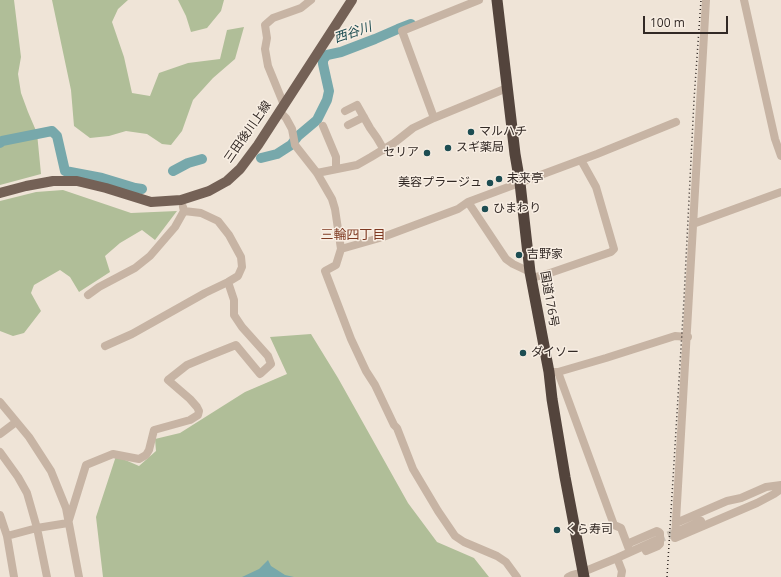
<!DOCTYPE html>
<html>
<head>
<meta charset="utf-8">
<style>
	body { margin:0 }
	#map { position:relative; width:781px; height:577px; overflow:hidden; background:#efe4d7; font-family:"Open Sans",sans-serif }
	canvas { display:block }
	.scale { position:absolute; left:643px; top:16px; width:85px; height:18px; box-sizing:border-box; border:2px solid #322925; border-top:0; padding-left:5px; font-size:12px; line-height:14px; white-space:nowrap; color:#322925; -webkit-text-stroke:3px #f8eee3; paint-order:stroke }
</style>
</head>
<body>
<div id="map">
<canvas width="781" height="577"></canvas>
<div class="scale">100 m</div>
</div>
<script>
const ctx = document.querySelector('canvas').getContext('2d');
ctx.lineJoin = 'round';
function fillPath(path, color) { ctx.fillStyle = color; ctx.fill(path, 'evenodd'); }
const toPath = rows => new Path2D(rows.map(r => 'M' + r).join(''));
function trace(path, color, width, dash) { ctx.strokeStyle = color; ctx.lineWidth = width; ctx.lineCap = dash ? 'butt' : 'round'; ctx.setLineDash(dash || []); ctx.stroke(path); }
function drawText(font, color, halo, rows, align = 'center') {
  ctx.font = font + ' "Open Sans","Noto Sans JP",sans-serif'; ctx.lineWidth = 3; ctx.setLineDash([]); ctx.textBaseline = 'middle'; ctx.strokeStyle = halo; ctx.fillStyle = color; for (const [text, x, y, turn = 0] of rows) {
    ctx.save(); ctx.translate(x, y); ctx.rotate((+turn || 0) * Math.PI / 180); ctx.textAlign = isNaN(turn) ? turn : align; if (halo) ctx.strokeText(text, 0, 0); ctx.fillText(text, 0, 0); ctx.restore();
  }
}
fillPath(toPath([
	[0,0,14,0,21,57,18,74,21,93,28,112,37,133,41,174,0,185],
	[52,0,128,0,118,9,112,22,124,57,132,93,150,96,159,73,188,63,220,59,227,30,244,27,235,59,213,78,193,100,182,131,171,145,162,144,147,134,126,131,109,136,90,138,74,126,71,90],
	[178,0,224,0,221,11,207,28,191,32,186,16],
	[63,190,131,213,177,211,155,240,142,230,120,243,105,256,110,272,79,292,70,277,60,270,34,285,31,293,41,311,24,333,13,336,0,331,0,201,36,192],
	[311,334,338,378,408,503,437,542,474,558,489,577,103,577,96,517,116,456,139,466,156,451,155,439,180,433,245,392,287,374,270,337]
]), '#b0be98');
fillPath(toPath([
	[268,560,271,566,285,575,294,577,242,577,259,569]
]), '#77a8ab');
trace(toPath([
	[0,143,2,141,52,131,57,136,65,171,102,178,135,188,142,189],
	[261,158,277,154,291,145,298,136,317,120,327,100,329,91,323,64,323,60,327,55,341,52,375,39,398,29,411,24],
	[173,171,188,163,202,159]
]), '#77a8ab', 10);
trace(toPath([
	[657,540,679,531]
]), '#c9bfb3', 8, [8, 4]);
trace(toPath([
	[706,0,675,538,757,503,774,494,781,489],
	[744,0,766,99,775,139,781,156],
	[284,105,268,66,265,49,267,38,265,25,273,18,301,8,311,0],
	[279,111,286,118,292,129,295,145,317,173,332,199,335,209,341,249,336,265,325,271,351,339,366,371,375,385,394,425,397,428,413,469,438,511,455,536,464,542,497,556,506,562,517,577],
	[345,111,357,105,370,128,377,138,384,150],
	[434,118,402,31,479,0],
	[348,125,364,117],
	[323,126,336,157,336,169],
	[317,173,357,165,371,157,394,143,413,128,434,118,507,88],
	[468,202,506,259,513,264,530,272],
	[693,224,781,192],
	[341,249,383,237,458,209,468,202,597,154,676,122],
	[532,278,550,273,611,252,614,249,596,187,581,160],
	[88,295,99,287,135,268,150,256,175,227,184,211,183,207],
	[105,346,132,334,205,293,228,282,238,276,242,267,241,257,229,235,218,221,201,213,184,211],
	[554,372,558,372,606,358,675,336,688,337],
	[558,372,614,525,621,528,630,552],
	[0,402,29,437,51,471,66,508,79,577],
	[0,434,16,422],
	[0,452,18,477,27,493,37,528,47,577],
	[0,515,7,536,14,577],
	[68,523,86,465,113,454,139,459,146,455,149,450,154,430,190,420,198,415,199,411,197,407,190,399,168,380,187,365,211,355,236,345,260,374,271,364,268,356,242,327,234,315,234,300,228,282],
	[676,523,727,501,741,498,766,487,781,485],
	[679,531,701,521],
	[7,536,37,528,68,523],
	[627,544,657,531,659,532,660,533,660,544,658,546,646,551],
	[617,558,622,571,621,577],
	[568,577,572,575,583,572,617,558,657,540]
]), '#c7b4a4', 8);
trace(toPath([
	[0,193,26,186,53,181,77,181,106,188,151,202,181,200,209,191,227,181,240,169,258,145,352,0]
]), '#746156', 10);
trace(toPath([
	[497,0,515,154,520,183,530,272,549,372,552,399,565,477,584,577]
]), '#53443c', 11);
trace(toPath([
	[667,577,684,299,694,100,701,0]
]), '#322925', 1.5, [1, 3]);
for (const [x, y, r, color] of [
	[471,132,4,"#1d4d52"],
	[448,148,4,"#1d4d52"],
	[427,153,4,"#1d4d52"],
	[499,179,4,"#1d4d52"],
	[490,183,4,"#1d4d52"],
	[485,209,4,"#1d4d52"],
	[519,255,4,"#1d4d52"],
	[523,353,4,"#1d4d52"],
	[557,530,4,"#1d4d52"]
]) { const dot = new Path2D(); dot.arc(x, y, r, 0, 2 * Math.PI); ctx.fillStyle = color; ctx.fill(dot); trace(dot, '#f8eee3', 1.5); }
drawText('12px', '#322925', '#f8eee3', [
	["三田後川上線",248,132,-55],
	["国道176号",549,299,80]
]);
drawText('12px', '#322925', '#f8eee3', [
	["マルハチ",479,132],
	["スギ薬局",456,148],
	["セリア",419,153,"right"],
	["未来亭",507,179],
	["美容プラージュ",482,183,"right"],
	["ひまわり",493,209],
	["吉野家",527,255],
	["ダイソー",531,353],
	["くら寿司",565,530]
], 'left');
drawText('italic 13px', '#1d4d52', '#f8eee3', [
	["西谷川",353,33,-19]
]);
drawText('13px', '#7e3921', '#f8eee3', [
	["三輪四丁目",353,235]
]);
</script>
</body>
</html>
